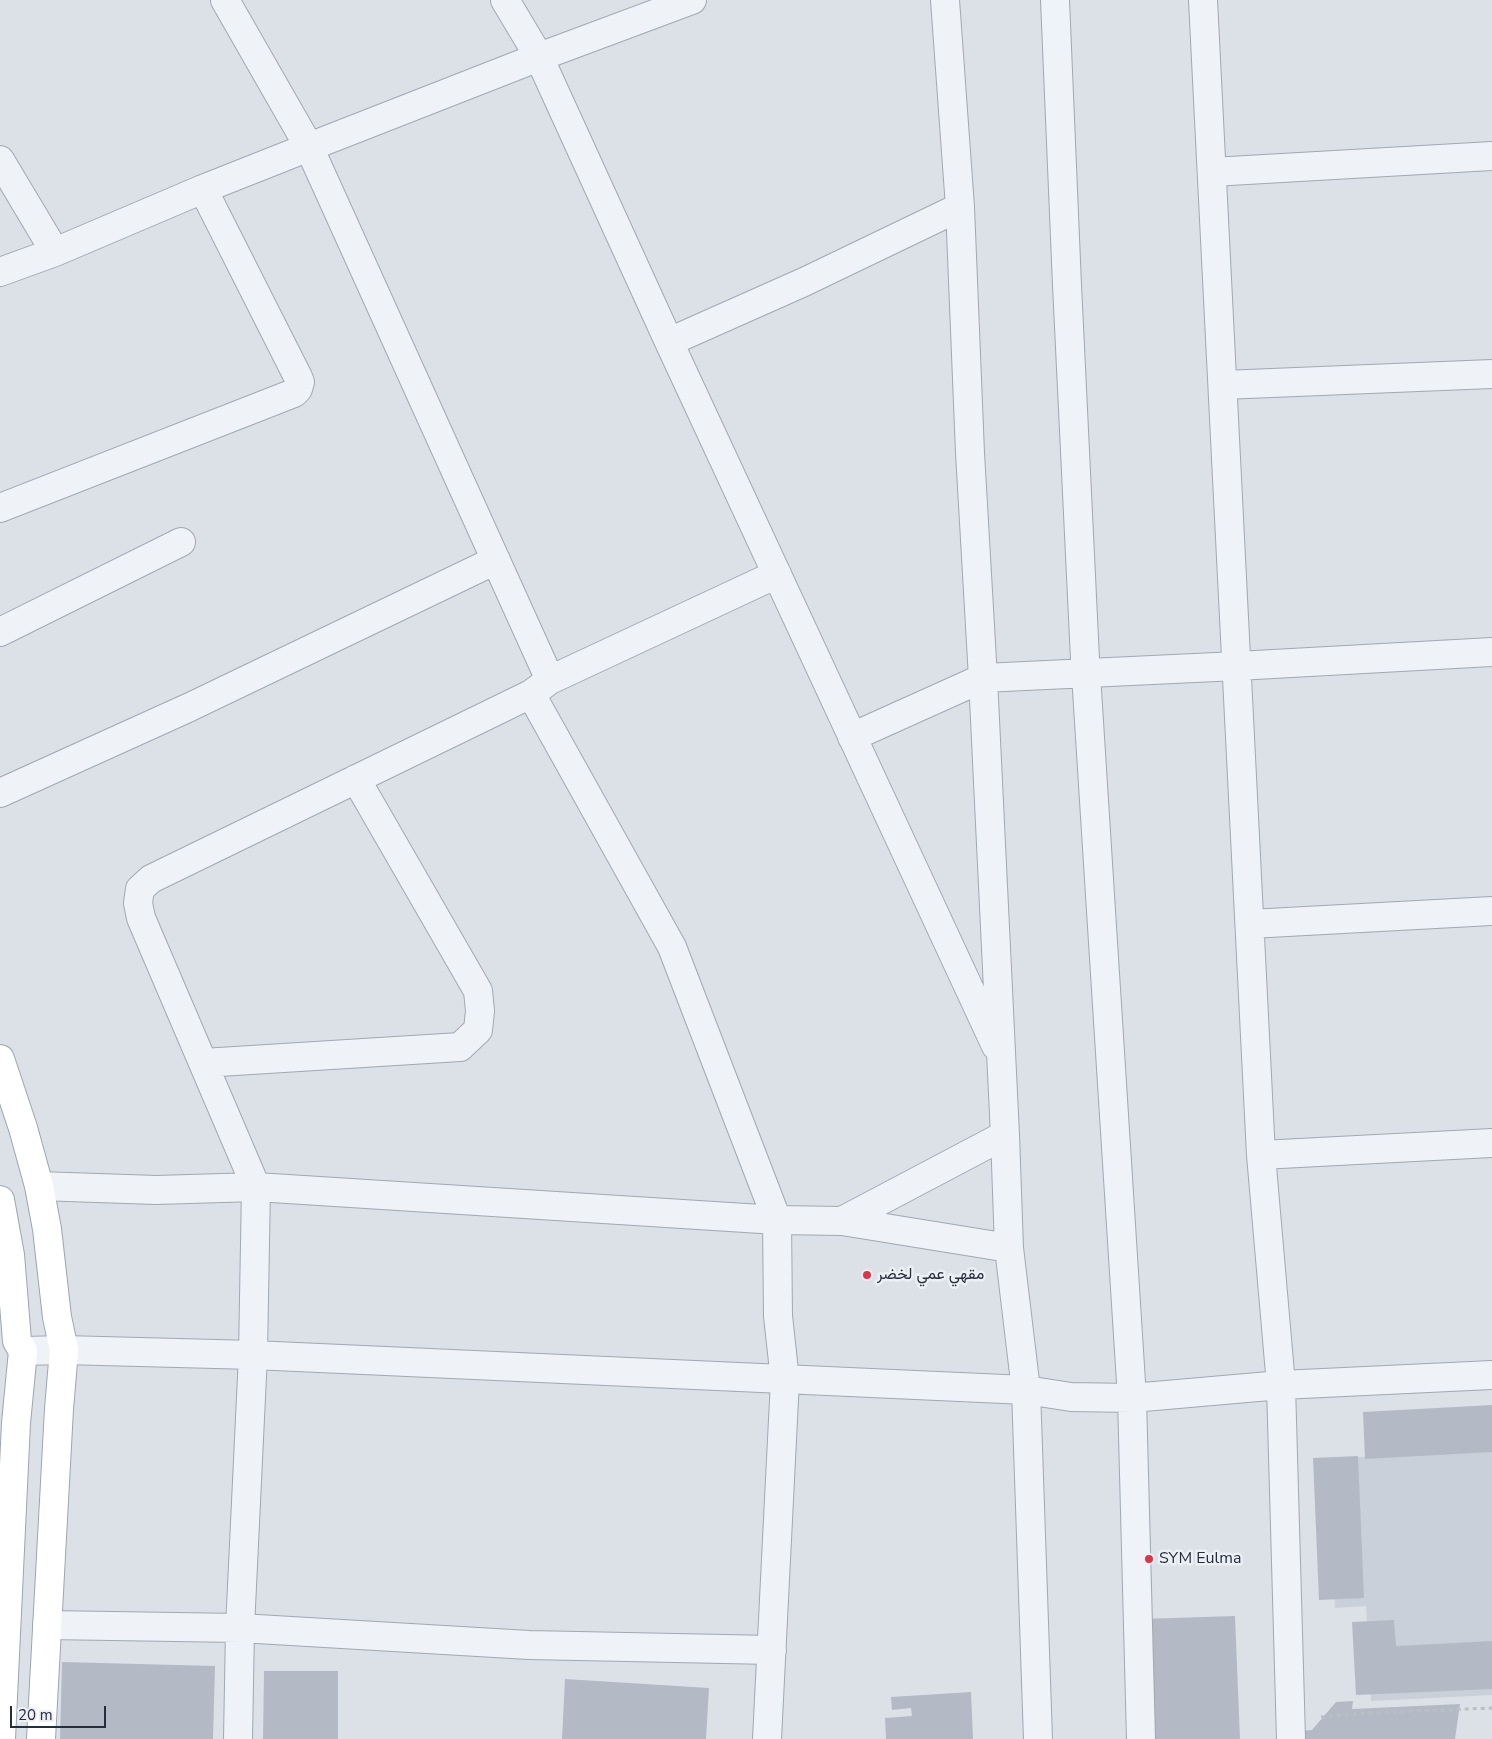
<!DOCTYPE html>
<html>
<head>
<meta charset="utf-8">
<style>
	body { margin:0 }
	#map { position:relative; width:1492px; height:1739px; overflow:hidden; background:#dce1e8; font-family:"Nunito Sans",sans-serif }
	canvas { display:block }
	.scale { position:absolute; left:10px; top:1706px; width:96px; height:22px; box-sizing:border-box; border:2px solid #252e3f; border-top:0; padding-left:6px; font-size:15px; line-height:18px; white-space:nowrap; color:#252e3f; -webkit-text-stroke:4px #ecf0f5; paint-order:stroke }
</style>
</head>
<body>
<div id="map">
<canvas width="1492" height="1739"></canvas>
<div class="scale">20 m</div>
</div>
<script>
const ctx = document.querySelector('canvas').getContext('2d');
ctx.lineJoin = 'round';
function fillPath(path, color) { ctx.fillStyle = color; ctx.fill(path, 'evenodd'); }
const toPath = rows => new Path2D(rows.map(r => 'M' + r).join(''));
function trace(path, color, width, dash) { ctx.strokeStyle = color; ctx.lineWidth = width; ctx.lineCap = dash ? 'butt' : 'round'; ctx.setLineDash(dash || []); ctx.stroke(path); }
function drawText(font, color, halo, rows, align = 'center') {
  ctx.font = font + ' "Nunito Sans",Vazirmatn,sans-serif'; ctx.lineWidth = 5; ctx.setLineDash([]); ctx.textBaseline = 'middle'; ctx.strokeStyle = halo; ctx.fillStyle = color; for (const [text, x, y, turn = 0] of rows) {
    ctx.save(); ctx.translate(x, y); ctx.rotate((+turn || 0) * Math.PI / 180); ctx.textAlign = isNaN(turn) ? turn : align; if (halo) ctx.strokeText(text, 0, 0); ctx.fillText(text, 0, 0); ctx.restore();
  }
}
fillPath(toPath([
	[1492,1408,1492,1695,1371,1701,1366,1606,1335,1608,1328,1459,1379,1456]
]), '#cad0da');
fillPath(toPath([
	[1492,1405,1492,1452,1365,1459,1363,1412],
	[1358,1456,1364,1598,1319,1600,1313,1458],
	[1235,1616,1240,1739,1147,1739,1142,1619],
	[1394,1620,1396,1646,1492,1641,1492,1689,1356,1695,1352,1622],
	[62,1662,215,1666,213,1739,60,1739],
	[264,1671,338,1671,338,1739,263,1739],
	[565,1679,709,1688,706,1739,562,1739],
	[971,1692,973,1739,886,1739,885,1718,912,1716,911,1708,892,1710,891,1697],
	[1353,1701,1352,1709,1460,1704,1455,1739,1294,1739,1293,1731,1312,1730,1336,1702]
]), '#b3bac5');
const minor = toPath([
	[225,0,309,147,550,680,531,694,672,947,777,1220,778,1316,785,1380,767,1739],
	[505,0,539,57,669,342,996,1046],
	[945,0,960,207,970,453,983,678,1005,1135,1009,1248,1026,1390,1038,1739],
	[1055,0,1067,285,1085,659,1132,1398,1141,1739],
	[1203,0,1261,1155,1281,1385,1291,1739],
	[0,160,55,252],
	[1212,172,1492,156],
	[0,272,55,252,203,189,309,147,539,57,692,0],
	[669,342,804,282,960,207],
	[1223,385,1492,374],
	[0,508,294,393,298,389,300,382,298,377,203,189],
	[0,632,181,542],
	[550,680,777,574],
	[852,737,983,678,1237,666,1492,652],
	[0,793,190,707,496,560],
	[1250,924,1492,911],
	[203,1063,460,1047,478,1030,480,1011,478,991,356,779],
	[1261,1155,1492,1143],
	[39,1186,156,1190,256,1187,777,1220,842,1221,1009,1248],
	[842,1221,1005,1135],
	[23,1351,64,1350,253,1355,1026,1390,1071,1397,1132,1398,1281,1385,1492,1375],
	[47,1625,240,1628,529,1645,772,1650],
	[238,1739,240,1628,253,1355,256,1187,141,918,138,903,140,889,151,879,531,694]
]);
const major = toPath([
	[0,1059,23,1128,39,1186,47,1229,57,1317,64,1350,59,1409,41,1739],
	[0,1200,10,1255,17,1341,23,1351,16,1423,1,1739]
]);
trace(minor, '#a1a8b2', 30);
trace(major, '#9ba5b5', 30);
trace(toPath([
	[1321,1717,1368,1713,1492,1708]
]), '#babfc6', 3, [4, 4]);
trace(minor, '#eff2f6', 28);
trace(major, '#fff', 28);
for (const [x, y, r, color] of [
	[867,1275,5,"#d9354b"],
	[1149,1559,5,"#d9354b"]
]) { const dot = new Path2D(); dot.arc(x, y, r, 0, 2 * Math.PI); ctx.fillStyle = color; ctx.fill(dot); trace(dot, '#ecf0f5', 2); }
drawText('16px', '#252e3f', '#ecf0f5', [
	["مقهي عمي لخضر",877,1275],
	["SYM Eulma",1159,1559]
], 'left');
</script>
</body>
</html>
